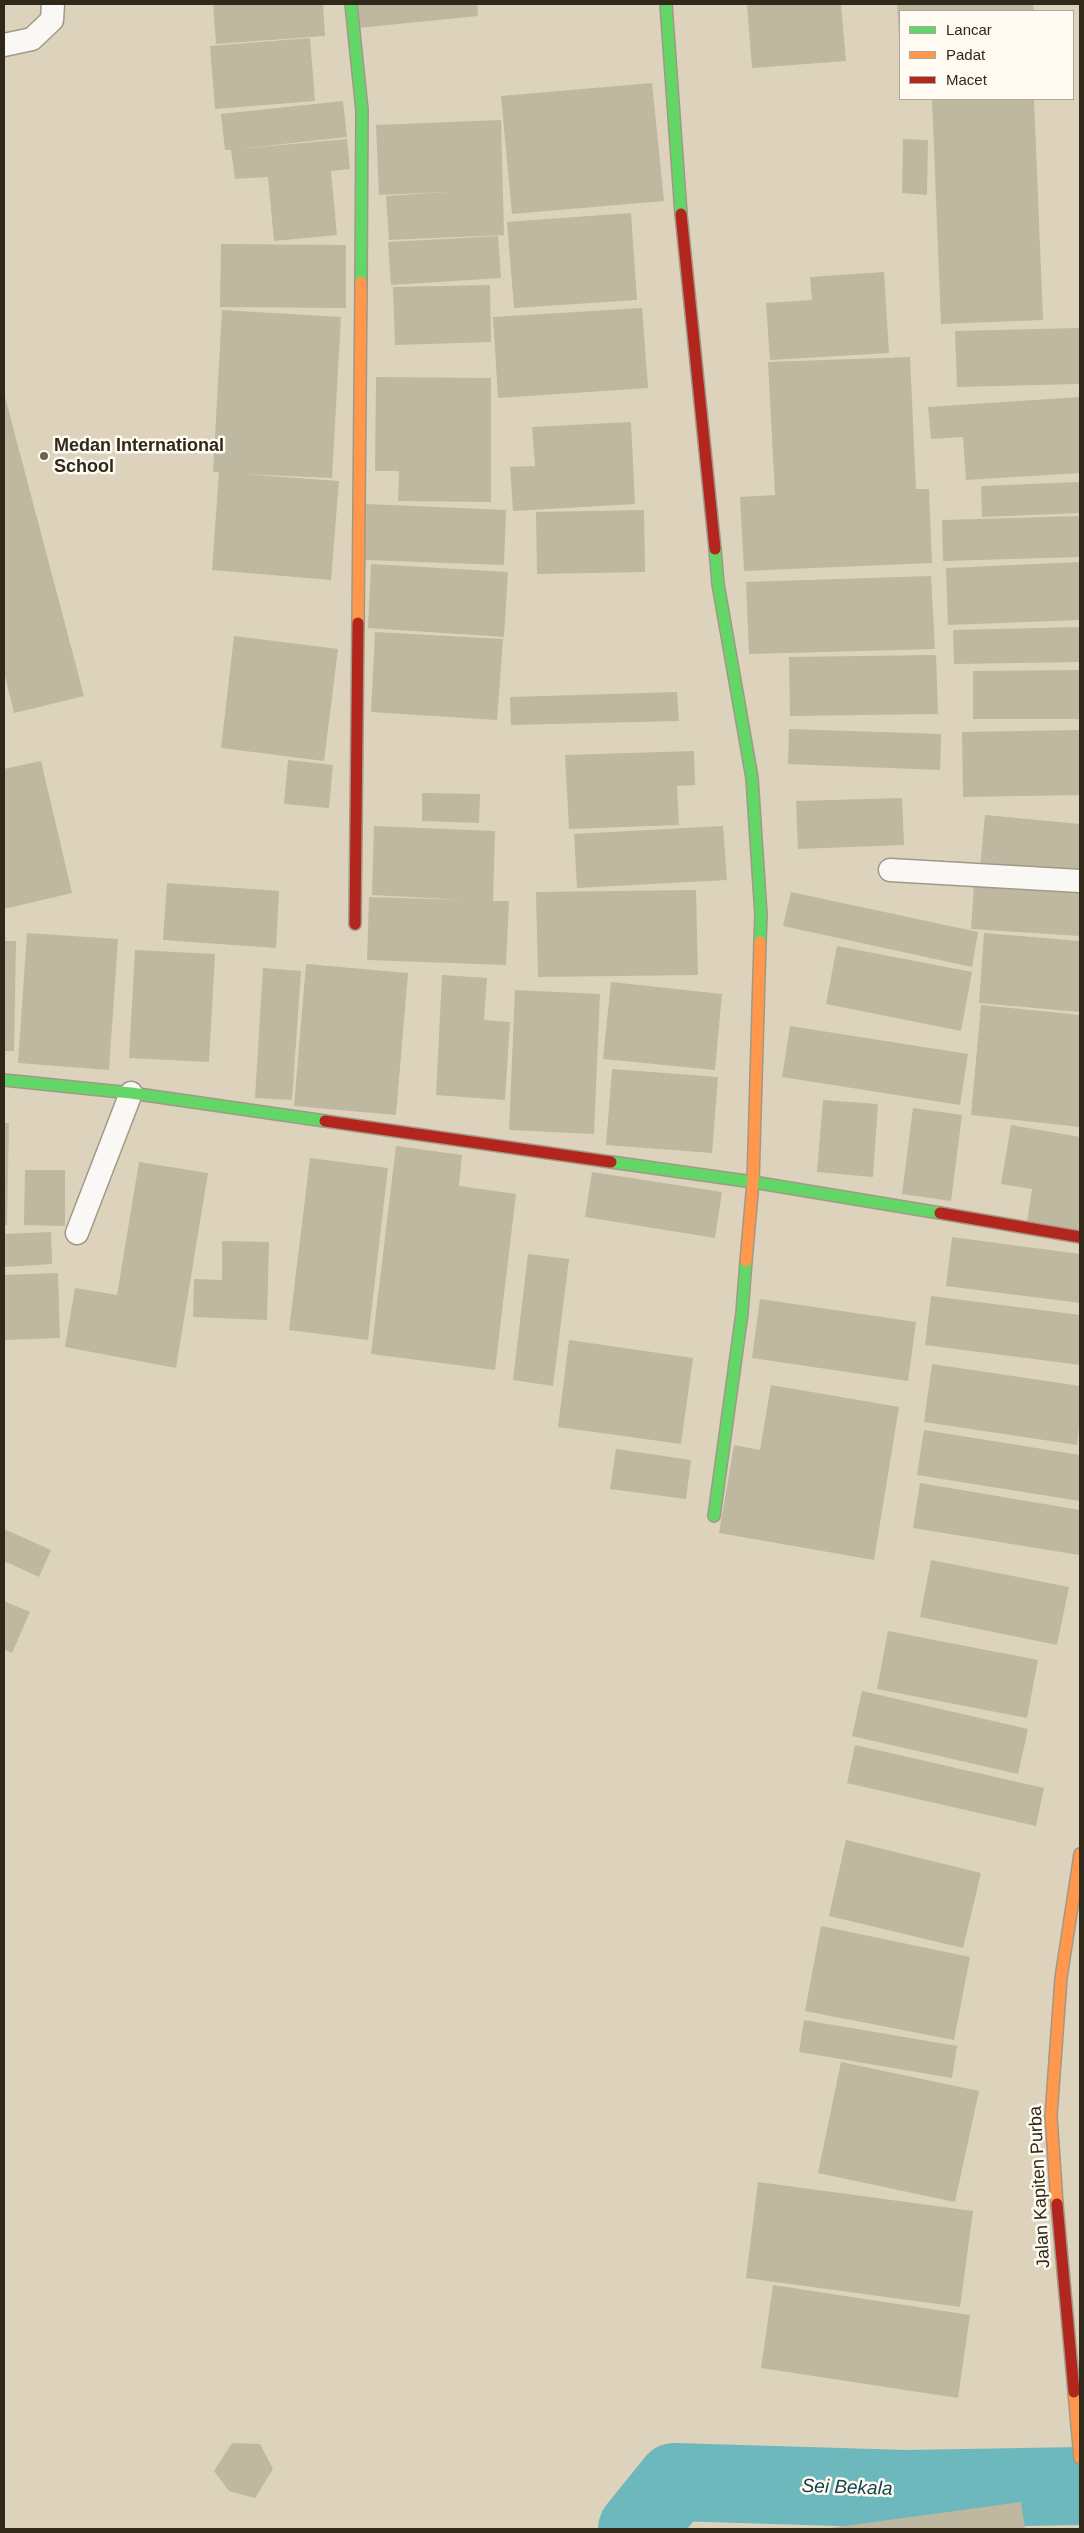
<!DOCTYPE html>
<html>
<head>
<meta charset="utf-8">
<style>
	body { margin:0 }
	#map { position:relative; width:1084px; height:2533px; overflow:hidden; background:#ddd3bc; font-family:Arial,sans-serif }
	canvas { display:block }
	.frame { position:absolute; inset:0; border:5px solid #302919; pointer-events:none }
	.legend { position:absolute; left:899px; top:10px; width:175px; height:90px; box-sizing:border-box; background:#fffbf3; border:1px solid #aca79c; margin:0; padding:6px 9px; list-style:none; font-size:15px; color:#302919 }
	.legend li { display:flex; align-items:center; gap:10px; height:25px }
	.legend b { width:25px; border:1px solid #aca79c }
</style>
</head>
<body>
<div id="map">
<canvas width="1084" height="2533"></canvas>
<div class="frame"></div>
<ul class="legend">
<li><b style="height:6px;background:#63d668"></b>Lancar</li>
<li><b style="height:6px;background:#ff974d"></b>Padat</li>
<li><b style="height:6px;background:#b3261e"></b>Macet</li>
</ul>
</div>
<script>
const ctx = document.querySelector('canvas').getContext('2d');
ctx.lineJoin = 'round';
const toPath = rows => new Path2D(rows.map(r => 'M' + r).join(''));
function trace(path, color, width, dash) { ctx.strokeStyle = color; ctx.lineWidth = width; ctx.lineCap = dash ? 'butt' : 'round'; ctx.setLineDash(dash || []); ctx.stroke(path); }
function fillPath(path, color) { ctx.fillStyle = color; ctx.fill(path, 'evenodd'); }
function drawText(font, color, halo, rows, align = 'center') {
  ctx.font = font + ' Arial,sans-serif'; ctx.lineWidth = 5; ctx.setLineDash([]); ctx.textBaseline = 'middle'; ctx.strokeStyle = halo; ctx.fillStyle = color; for (const [text, x, y, turn = 0] of rows) {
    ctx.save(); ctx.translate(x, y); ctx.rotate((+turn || 0) * Math.PI / 180); ctx.textAlign = isNaN(turn) ? turn : align; if (halo) ctx.strokeText(text, 0, 0); ctx.fillText(text, 0, 0); ctx.restore();
  }
}
trace(toPath([
	[637,2529,675,2482,906,2489,1080,2486]
]), '#6cb8bd', 78);
fillPath(toPath([
	[213,4,323,4,325,36,216,44],
	[355,4,477,4,478,16,358,28],
	[747,4,841,4,846,61,752,68],
	[897,4,1033,4,1034,11,900,11,899,38],
	[310,38,315,101,215,109,210,46],
	[652,83,664,201,512,214,501,96],
	[932,99,1034,99,1043,320,941,324],
	[343,101,347,137,238,149,347,139,350,169,331,171,337,235,274,241,268,177,235,179,231,150,225,150,221,114],
	[501,120,504,235,389,240,386,196,448,192,379,195,376,125],
	[903,139,928,140,927,195,902,193],
	[631,213,637,300,514,308,507,222],
	[498,236,501,278,391,285,388,242],
	[221,244,346,245,346,308,220,307],
	[884,272,889,353,770,360,766,303,812,300,810,277],
	[490,285,491,342,395,345,393,287],
	[642,308,648,388,498,398,493,317],
	[222,310,341,317,332,478,241,474,339,481,331,580,212,570,219,472,213,472],
	[1080,328,1080,384,957,387,955,331],
	[910,357,916,489,929,489,932,563,744,571,740,497,775,495,768,362],
	[376,377,491,378,491,502,398,501,399,471,375,471],
	[4,393,84,696,14,713,4,672],
	[1080,397,1080,473,966,480,963,437,931,439,928,407],
	[631,422,635,504,513,511,510,467,535,466,532,427],
	[1080,482,1080,513,982,517,981,486],
	[366,504,506,510,504,565,364,560],
	[644,510,645,572,537,574,536,512],
	[1080,516,1080,557,943,561,942,520],
	[1080,562,1080,620,948,625,946,568],
	[371,564,508,572,504,637,368,628],
	[931,576,935,649,749,654,746,582],
	[1080,627,1080,662,954,664,953,630],
	[375,632,503,639,497,720,371,712],
	[234,636,338,649,324,761,221,748],
	[936,655,938,714,790,716,789,657],
	[1080,670,1080,719,973,719,973,671],
	[677,692,679,721,511,725,510,697],
	[789,729,941,734,940,770,788,764],
	[1080,730,1080,795,963,797,962,732],
	[694,751,695,785,677,786,679,825,569,829,565,755],
	[288,760,333,765,329,808,284,804],
	[41,761,72,893,4,909,4,769],
	[422,793,480,794,479,823,422,821],
	[902,798,904,845,798,849,796,801],
	[985,815,1080,824,1080,878,980,868],
	[374,826,495,831,493,901,509,901,506,965,367,960,369,897,465,900,372,895],
	[723,826,727,880,577,888,574,834],
	[167,883,279,891,276,948,163,940],
	[974,884,1080,891,1080,936,971,929],
	[696,890,698,975,538,977,536,892],
	[791,892,978,932,972,967,783,926],
	[27,933,118,939,109,1070,18,1063],
	[984,933,1080,941,1080,1012,979,1003],
	[4,941,16,941,14,1051,4,1051],
	[837,946,972,972,961,1031,826,1004],
	[135,950,215,954,209,1062,129,1058],
	[306,964,408,973,396,1115,294,1106],
	[263,968,301,971,292,1100,255,1098],
	[442,975,487,978,484,1020,510,1022,505,1100,436,1095],
	[611,982,722,994,715,1070,603,1059],
	[515,990,600,994,594,1134,509,1130],
	[981,1005,1080,1015,1080,1127,971,1115],
	[790,1026,968,1054,960,1105,782,1077],
	[612,1069,718,1077,712,1153,606,1145],
	[823,1100,878,1104,873,1177,817,1172],
	[913,1108,962,1115,951,1201,902,1194],
	[4,1123,9,1123,7,1225,4,1225],
	[1011,1125,1080,1137,1080,1230,1027,1221,1032,1189,1001,1184],
	[396,1146,462,1155,459,1186,516,1194,495,1370,371,1354],
	[310,1158,388,1168,368,1340,289,1330],
	[139,1162,208,1173,176,1368,65,1347,75,1288,117,1295],
	[25,1170,65,1170,65,1226,24,1225],
	[592,1172,722,1192,715,1238,585,1217],
	[51,1232,52,1264,4,1267,4,1234],
	[952,1237,1080,1254,1080,1303,946,1286],
	[222,1241,269,1242,267,1320,193,1317,194,1279,222,1280],
	[528,1254,569,1259,553,1386,513,1380],
	[58,1273,60,1338,4,1340,4,1275],
	[931,1296,1080,1315,1080,1365,925,1345],
	[760,1299,916,1322,908,1381,752,1358],
	[569,1340,693,1358,681,1444,558,1427],
	[932,1364,1080,1386,1080,1418,1077,1445,924,1422],
	[771,1385,899,1407,874,1560,719,1533,734,1445,760,1450],
	[924,1430,1080,1455,1080,1501,917,1475],
	[616,1449,691,1460,686,1499,610,1489],
	[920,1483,1080,1510,1079,1555,913,1528],
	[4,1529,51,1550,39,1577,4,1561],
	[931,1560,1069,1587,1057,1645,920,1617],
	[4,1601,30,1612,12,1653,4,1649],
	[888,1631,1038,1660,1027,1718,877,1689],
	[862,1691,1028,1729,1018,1774,852,1736],
	[855,1745,1044,1788,1036,1826,847,1783],
	[846,1840,981,1873,963,1948,829,1916],
	[821,1926,970,1957,954,2040,805,2011],
	[804,2020,957,2046,952,2078,799,2052],
	[841,2062,979,2091,955,2202,818,2173],
	[758,2182,973,2211,960,2307,746,2278],
	[773,2285,970,2315,958,2398,761,2368],
	[232,2443,260,2444,273,2469,255,2498,229,2491,214,2471],
	[1021,2502,1025,2529,830,2529,830,2528]
]), '#bdb89f');
const lane = toPath([
	[4,45,32,39,52,20,53,4],
	[890,870,1080,881],
	[77,1233,131,1093]
]);
const fast = toPath([
	[351,4,362,110,361,282],
	[666,4,681,214],
	[715,549,718,584,752,778,761,915,760,942],
	[4,1080,131,1093,325,1121],
	[611,1162,753,1182,940,1213],
	[714,1516,742,1313,746,1261]
]);
const slow = toPath([
	[358,623,361,282],
	[746,1261,753,1182,760,942],
	[1057,2204,1051,2116,1061,1978,1080,1854],
	[1074,2392,1080,2458]
]);
const jam = toPath([
	[681,214,715,549],
	[355,924,358,623],
	[325,1121,611,1162],
	[940,1213,1080,1237],
	[1057,2204,1074,2392]
]);
trace(lane, '#a19987', 25);
trace(fast, '#a19987', 14);
trace(slow, '#a19987', 14);
trace(jam, '#a19987', 14);
trace(lane, '#faf8f5', 22);
trace(fast, '#63d668', 11);
trace(slow, '#ff974d', 11);
trace(jam, '#b3261e', 11);
for (const [x, y, r, color] of [
	[44,456,5,"#6d6452"]
]) { const dot = new Path2D(); dot.arc(x, y, r, 0, 2 * Math.PI); ctx.fillStyle = color; ctx.fill(dot); trace(dot, '#fffbf3', 2); }
drawText('bold 18px', '#302919', '#fffbf3', [
	["Medan International",54,446],
	["School",54,467]
], 'left');
drawText('18px', '#302919', '#fffbf3', [
	["Jalan Kapiten Purba",1040,2187,-93]
]);
drawText('italic 19px', '#12444b', '#fffbf3', [
	["Sei Bekala",847,2488,2]
]);
</script>
</body>
</html>
